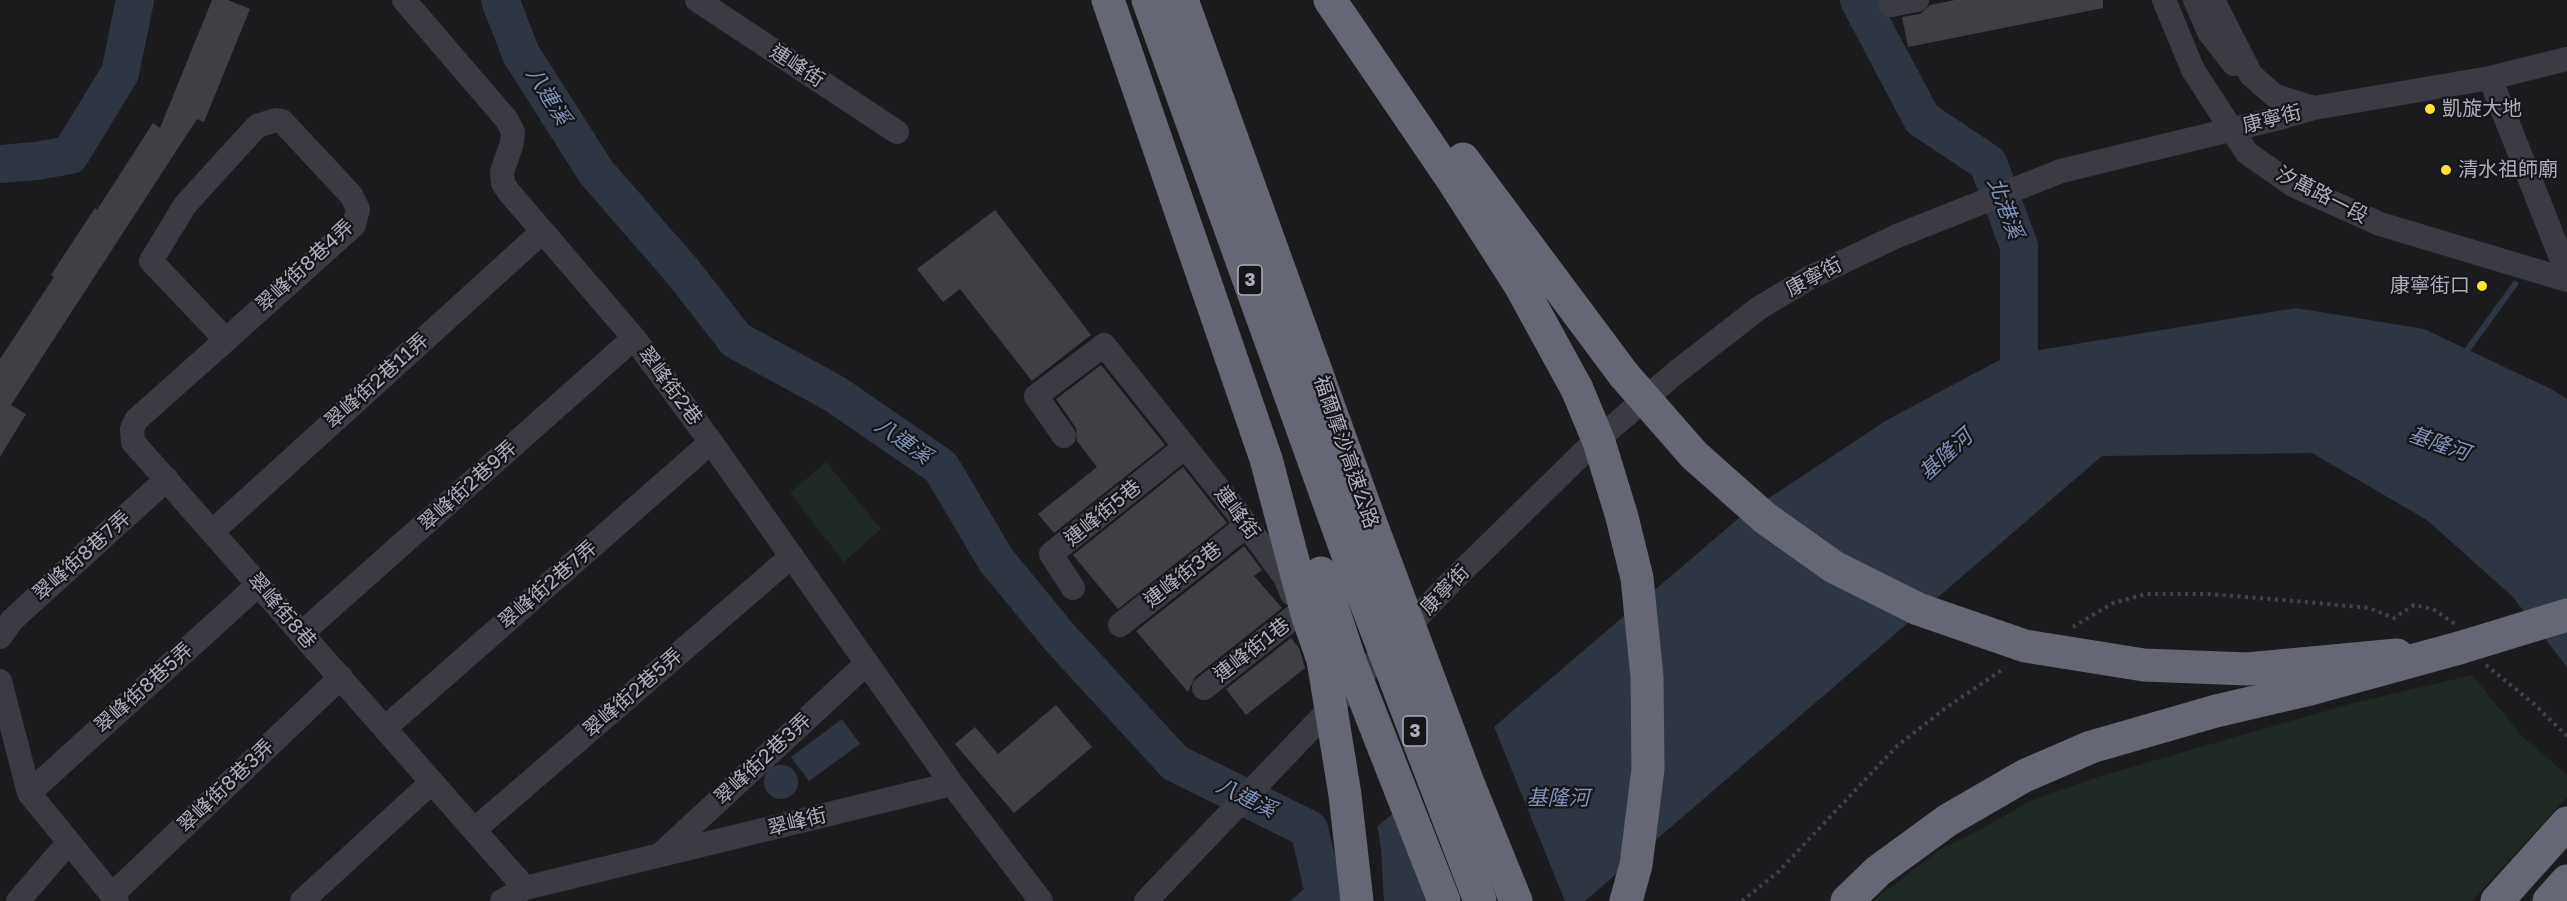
<!DOCTYPE html>
<html>
<head>
<meta charset="utf-8">
<style>
	body { margin:0 }
	canvas { display:block; background:#1b1a1d }
</style>
</head>
<body>
<canvas width="2567" height="901"></canvas>
<script>
const ctx = document.querySelector('canvas').getContext('2d');
ctx.lineJoin = 'round';
function fillPath(path, color) { ctx.fillStyle = color; ctx.fill(path, 'evenodd'); }
const toPath = rows => new Path2D(rows.map(r => 'M' + r).join(''));
function trace(path, color, width, dash) { ctx.strokeStyle = color; ctx.lineWidth = width; ctx.lineCap = dash ? 'butt' : 'round'; ctx.setLineDash(dash || []); ctx.stroke(path); }
function drawText(font, color, halo, rows, align = 'center') {
  ctx.font = font + ' "Golos Text","Noto Sans TC",sans-serif'; ctx.lineWidth = 4.5; ctx.setLineDash([]); ctx.textBaseline = 'middle'; ctx.strokeStyle = halo; ctx.fillStyle = color; for (const [text, x, y, turn = 0] of rows) {
    ctx.save(); ctx.translate(x, y); ctx.rotate((+turn || 0) * Math.PI / 180); ctx.textAlign = isNaN(turn) ? turn : align; if (halo) ctx.strokeText(text, 0, 0); ctx.fillText(text, 0, 0); ctx.restore();
  }
}
fillPath(toPath([
	[826,462,881,529,844,562,790,493],
	[2472,675,2521,735,2567,775,2567,797,2472,901,1873,901,1939,850,1985,827,2032,800,2098,777,2242,735,2354,703]
]), '#1f2923');
fillPath(toPath([
	[2296,308,2424,329,2551,389,2567,399,2567,667,2512,596,2427,520,2312,453,2102,456,1585,901,1290,901,1739,518,1887,420,2009,355],
	[842,719,860,744,809,781,791,757],
	'764 782a17 17 0 1 1 34 0a17 17 0 1 1-34 0Z'
]), '#2e3643');
fillPath(toPath([
	[1493,724,1565,901,1452,901,1411,794],
	[1377,823,1381,849,1384,901,1338,901,1335,858]
]), '#1b1a1d');
trace(toPath([
	[2463,356,2515,284]
]), '#2e3643', 6);
trace(toPath([
	[500,0,521,54,596,172,683,272,736,340,835,394,941,467,996,560,1061,639,1175,763,1309,829,1326,901],
	[1859,0,1922,119,1988,163,2019,246,2019,394],
	[0,164,36,161,70,155,120,73,135,0]
]), '#2e3643', 38);
fillPath(toPath([
	[212,0,228,0,250,9,204,122,197,119,11,405,26,414,0,457,0,359,54,277,51,275,95,208,97,210,153,123,160,128],
	[1955,0,2103,0,2103,8,1908,47,1902,17,1920,14,1930,5],
	[995,210,1091,335,1032,381,960,289,943,302,917,269],
	[1101,365,1165,445,1054,533,1038,514,1097,467,1077,441,1076,428,1056,399],
	[1183,467,1227,523,1118,609,1073,555],
	[1244,546,1262,570,1254,576,1282,608,1195,677,1188,692,1136,631],
	[1291,638,1299,648,1305,668,1246,715,1226,689],
	[1056,705,1092,747,1014,813,955,744,975,727,998,754]
]), '#403f45');
trace(toPath([
	[2073,627,2113,603,2146,594,2209,594,2318,603,2369,608,2394,618,2414,605,2433,609,2455,624],
	[2486,665,2534,704,2567,736],
	[1742,901,1778,872,1897,746,1947,707,2005,668]
]), '#41424a', 4, [3, 4.5]);
trace(toPath([
	[404,0,507,120,513,132,512,143,502,172,503,183,508,191,634,338,711,442,952,784],
	[697,0,897,132],
	[2164,0,2193,70,2247,153,2293,185,2380,224,2567,280],
	[2195,0,2209,32,2234,64],
	[2213,0,2251,75,2275,96,2314,108],
	[1891,5,1917,0],
	[2490,78,2567,273],
	[2279,118,2314,108,2490,78,2567,59],
	[226,340,151,261,185,205,257,126,276,120,282,121,351,195,358,209,354,225,226,340,136,420,132,429,133,442,525,888],
	[1064,436,1036,396,1104,345,1234,508,1285,577,1292,594],
	[213,531,542,232],
	[1073,588,1051,554,1185,447],
	[1120,625,1247,525],
	[302,633,634,338],
	[0,637,12,620,167,479],
	[0,681,29,793,117,901],
	[1204,688,1300,612],
	[385,728,711,442],
	[29,793,259,584],
	[474,830,792,556],
	[662,853,867,663],
	[112,895,341,677],
	[18,901,69,842],
	[302,901,432,782],
	[502,901,525,888,952,784,1041,901],
	[1146,901,1452,581,1588,448,1674,374,1759,308,1809,278,1897,236]
]), '#3b3b43', 24);
trace(toPath([
	[1108,0,1266,459,1308,617],
	[1148,0,1350,561],
	[1182,0,1373,529],
	[1330,0,1454,182,1520,285,1577,389],
	[1463,159,1624,375],
	[1847,901,1878,871,1948,820,2024,776,2091,747,2216,711,2306,690,2459,648],
	[2497,901,2567,823],
	[2549,901,2567,881]
]), '#666774', 33);
trace(toPath([
	[1897,236,2061,171,2279,118]
]), '#3b3b43', 24);
trace(toPath([
	[1624,375,1694,455,1765,518,1834,567,1918,609,2025,646,2144,665,2247,669,2397,655],
	[1577,389,1599,442,1622,517,1637,578,1647,677,1648,769,1636,865,1626,901],
	[1373,529,1468,783,1516,901],
	[1350,561,1480,901],
	[1321,573,1351,664,1444,901],
	[1308,617,1323,660,1345,795,1357,901],
	[2459,648,2567,615]
]), '#666774', 33);
for (const [x, y, r, color] of [
	[2430,109,6,"#ffe231"],
	[2446,170,6,"#ffe231"],
	[2482,286,6,"#ffe231"]
]) { const dot = new Path2D(); dot.arc(x, y, r, 0, 2 * Math.PI); ctx.fillStyle = color; ctx.fill(dot); trace(dot, '#161518', 2); }
for (const [x, y, w] of [
	[1250,280,24],
	[1415,731,24]
]) { const box = new Path2D(); box.roundRect(x - w / 2, y - 15, w, 30, 4.5); ctx.fillStyle = '#161518'; ctx.fill(box); trace(box, '#acaebe', 1.5); }
drawText('bold 18px', '#acaebe', null, [
	["3",1250,280],
	["3",1415,731]
]);
drawText('20px', '#acaebe', '#161518', [
	["連峰街",797,66,33],
	["康寧街",2272,119,-14],
	["汐萬路一段",2322,195,27],
	["翠峰街8巷4弄",305,266,-43],
	["康寧街",1814,277,-28],
	["翠峰街2巷11弄",377,381,-42],
	["翠峰街2巷",670,386,53],
	["福爾摩沙高速公路",1346,452,71],
	["翠峰街2巷9弄",468,486,-42],
	["連峰街5巷",1103,513,-39],
	["連峰街",1237,513,53],
	["翠峰街8巷7弄",82,556,-42],
	["連峰街3巷",1183,575,-38],
	["翠峰街2巷7弄",548,585,-41],
	["康寧街",1445,590,-46],
	["翠峰街8巷",282,611,49],
	["連峰街1巷",1252,650,-38],
	["翠峰街8巷5弄",144,688,-42],
	["翠峰街2巷5弄",633,693,-41],
	["翠峰街2巷3弄",763,759,-43],
	["翠峰街8巷3弄",226,786,-44],
	["翠峰街",797,822,-14]
]);
drawText('20px', '#acaebe', '#161518', [
	["凱旋大地",2442,109],
	["清水祖師廟",2458,170],
	["康寧街口",2470,286,"right"]
], 'left');
drawText('italic 21px', '#8094bb', '#161518', [
	["八連溪",548,96,58],
	["北港溪",2005,208,69],
	["八連溪",903,441,35],
	["基隆河",2439,444,19],
	["基隆河",1946,455,-43],
	["八連溪",1246,798,26],
	["基隆河",1558,798]
]);
</script>
</body>
</html>
